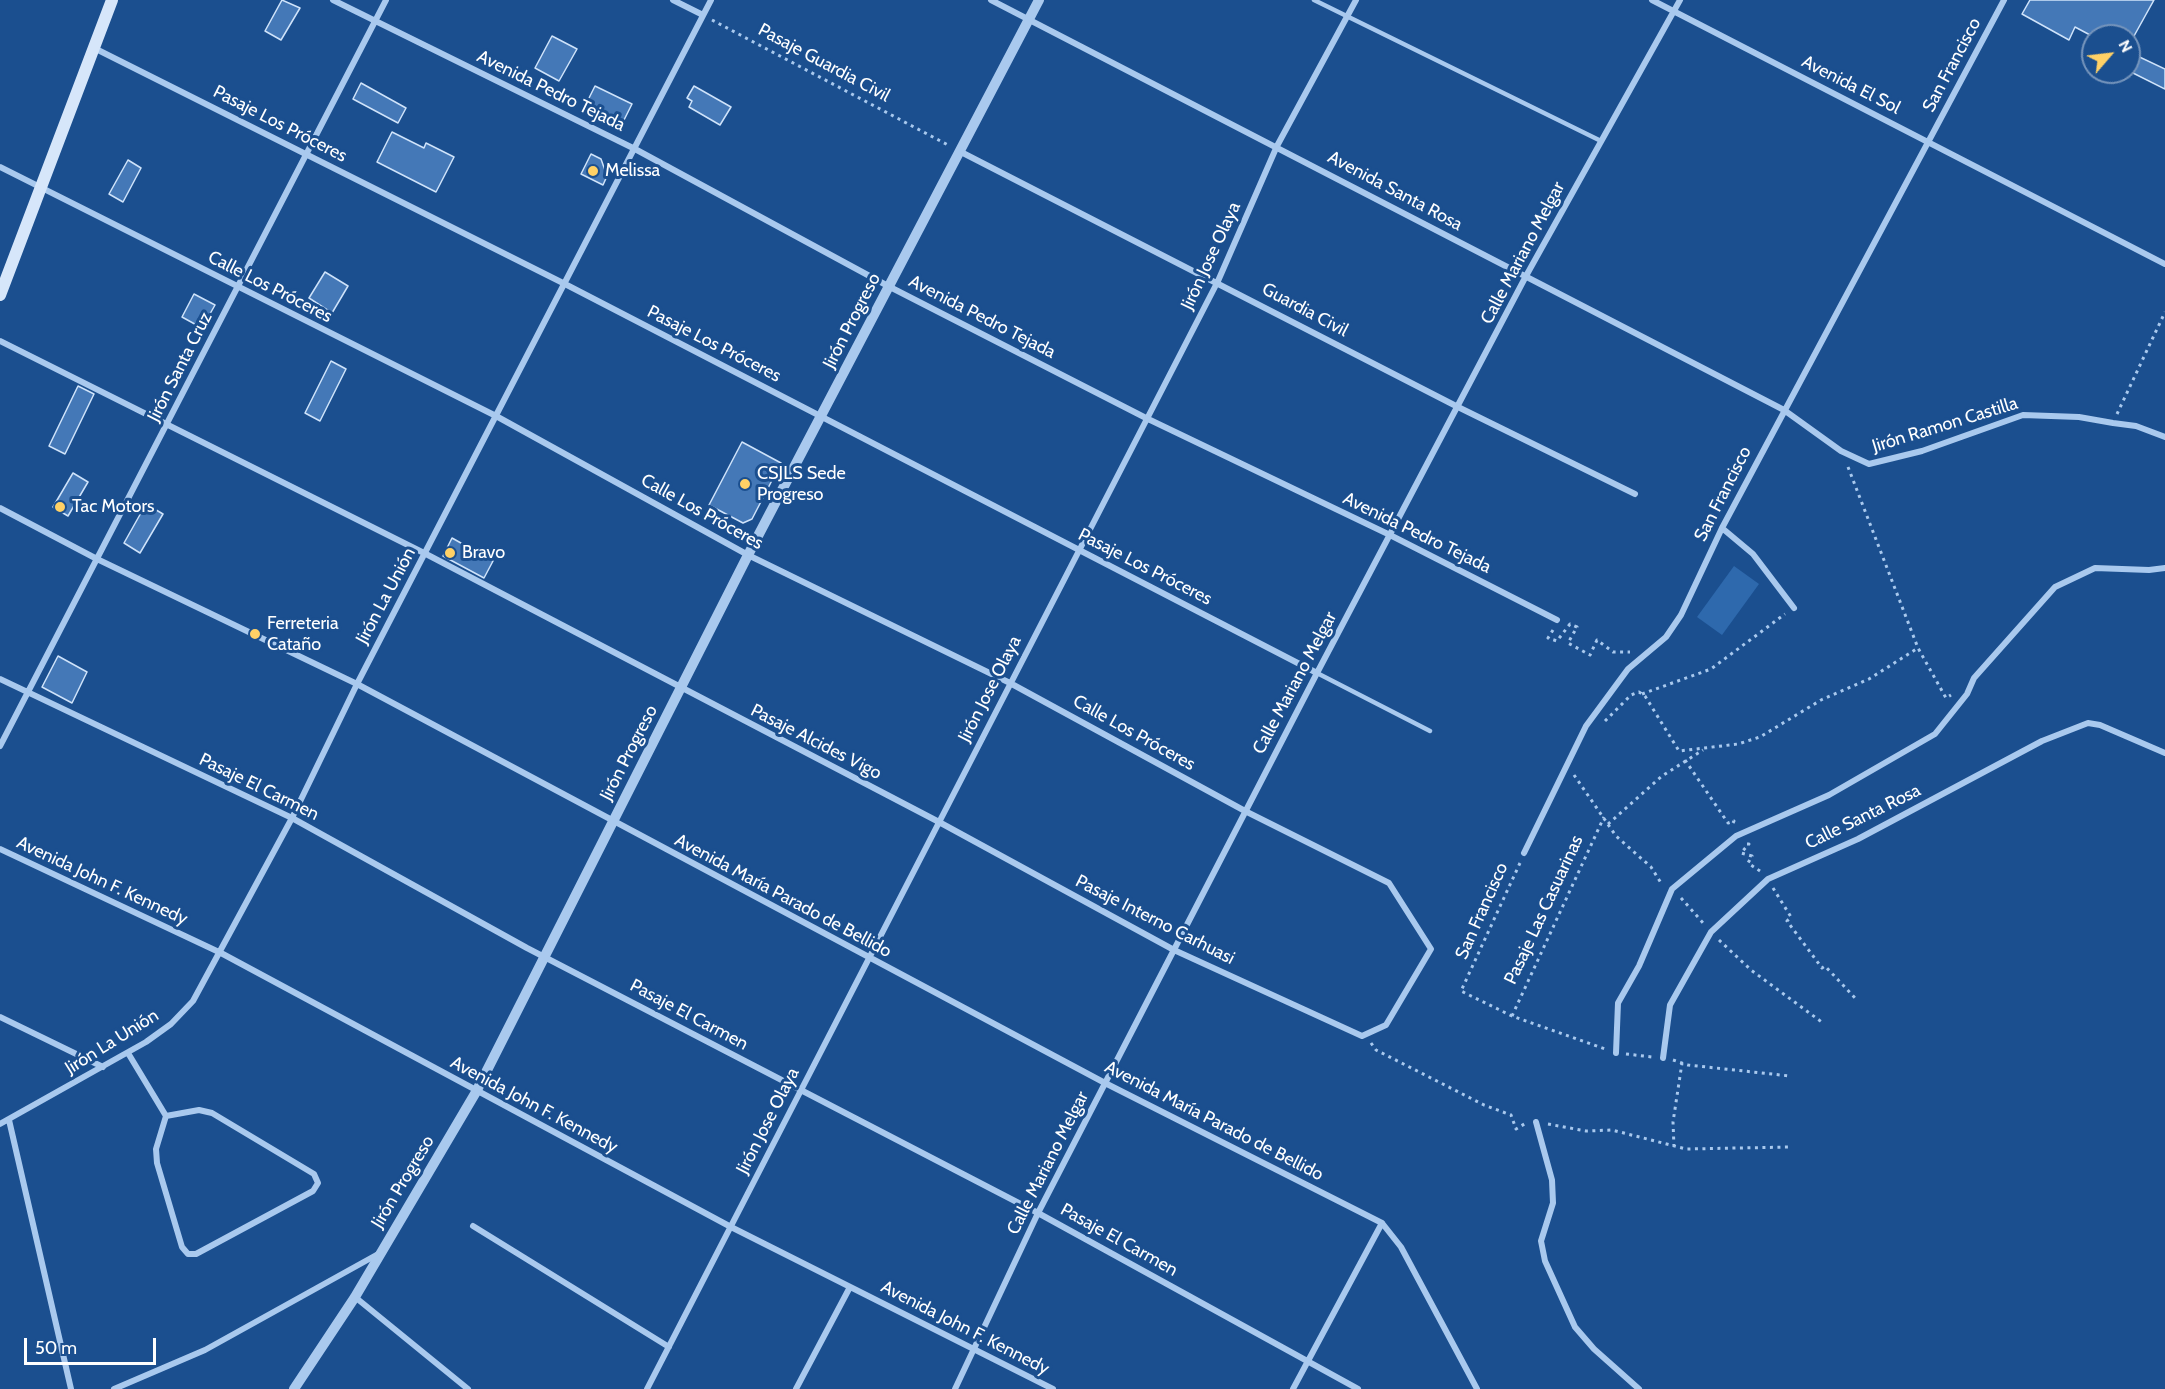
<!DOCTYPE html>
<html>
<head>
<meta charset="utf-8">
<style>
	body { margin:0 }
	#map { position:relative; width:2165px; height:1389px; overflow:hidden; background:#1b4f8f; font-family:Cabin,sans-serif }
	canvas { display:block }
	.north { position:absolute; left:2081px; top:24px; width:60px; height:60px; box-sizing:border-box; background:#1b4f8f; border:2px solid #7695bc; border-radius:50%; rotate:62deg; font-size:16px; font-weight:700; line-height:24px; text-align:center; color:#fff }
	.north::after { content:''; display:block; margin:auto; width:21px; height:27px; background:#ffd166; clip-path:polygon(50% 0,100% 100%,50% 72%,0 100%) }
	.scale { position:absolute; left:24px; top:1338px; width:132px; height:27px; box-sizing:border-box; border:3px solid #fff; border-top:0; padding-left:8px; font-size:18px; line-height:21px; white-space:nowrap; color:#fff; -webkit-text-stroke:4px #1b4f8f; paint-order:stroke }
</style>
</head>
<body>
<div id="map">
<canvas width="2165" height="1389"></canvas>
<div class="north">N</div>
<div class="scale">50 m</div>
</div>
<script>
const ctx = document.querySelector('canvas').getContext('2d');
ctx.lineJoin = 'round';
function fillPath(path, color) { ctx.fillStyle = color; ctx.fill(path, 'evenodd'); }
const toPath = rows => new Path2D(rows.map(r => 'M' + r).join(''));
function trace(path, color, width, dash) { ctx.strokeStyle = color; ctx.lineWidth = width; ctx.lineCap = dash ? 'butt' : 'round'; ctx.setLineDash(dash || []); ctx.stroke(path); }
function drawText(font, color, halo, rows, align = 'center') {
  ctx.font = font + ' Cabin,sans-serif'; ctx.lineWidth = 6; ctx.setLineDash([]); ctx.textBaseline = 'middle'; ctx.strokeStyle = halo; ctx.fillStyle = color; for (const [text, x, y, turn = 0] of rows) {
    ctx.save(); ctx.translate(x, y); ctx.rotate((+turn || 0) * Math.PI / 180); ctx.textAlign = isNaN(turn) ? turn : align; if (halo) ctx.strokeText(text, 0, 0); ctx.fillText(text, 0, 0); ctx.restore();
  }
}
fillPath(toPath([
	[1734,566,1759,584,1722,635,1697,617]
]), '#2e69ad');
const building = toPath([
	[282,0,300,8,281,40,265,31,282,0],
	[2030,0,2154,0,2134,36,2092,36,2075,27,2069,40,2022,14,2030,0],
	[552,36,577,49,559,81,535,68,552,36],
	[2129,52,2165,69,2165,89,2129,71,2129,52],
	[361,83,406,108,398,123,353,99,361,83],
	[595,86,632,104,623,122,586,104,595,86],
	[694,86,731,107,720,125,689,107,692,101,687,98,694,86],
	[392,132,424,148,426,143,454,157,436,192,377,162,392,132],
	[591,154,601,159,607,176,603,185,581,174,591,154],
	[128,160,141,168,123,202,109,194,128,160],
	[325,272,348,286,332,313,309,298,325,272],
	[194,294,215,305,202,328,182,317,194,294],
	[331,361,346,369,320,421,305,413,331,361],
	[78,386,94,394,65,454,49,446,78,386],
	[742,442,781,463,752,519,743,523,709,505,742,442],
	[73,473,88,482,68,516,53,507,73,473],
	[146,504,163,514,140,553,124,543,146,504],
	[452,538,493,561,484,578,443,556,452,538],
	[58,656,87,672,72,703,42,687,58,656]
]);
fillPath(building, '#4478b7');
trace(building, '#cfe3fa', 1.5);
trace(toPath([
	[712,20,948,145],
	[2117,414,2165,312],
	[1848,467,1918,648,1946,698,1951,695],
	[1553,630,1548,638,1557,641,1570,624,1577,627,1568,643,1590,655,1597,640,1613,652,1630,652],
	[1642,694,1711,669,1785,614],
	[1605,721,1631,695,1639,692,1645,696,1679,751,1738,744,1760,737,1821,700,1869,679,1918,648],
	[1685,760,1728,823,1734,821,1733,823],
	[1574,775,1616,836,1651,867,1661,883],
	[1608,824,1662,776,1703,750],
	[1747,844,1749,844,1741,853,1752,856,1748,863,1760,871],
	[1520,863,1461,991,1512,1016,1605,1049],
	[1773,888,1791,917,1787,921,1822,968,1825,966,1856,999],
	[1681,898,1704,924],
	[1719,940,1751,970,1823,1023],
	[1512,1016,1604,817],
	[1371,1043,1376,1050,1484,1105,1511,1115,1516,1129,1526,1123],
	[1626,1054,1652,1057],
	[1673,1060,1688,1065,1790,1076],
	[1548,1124,1586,1131,1612,1130,1686,1149,1791,1147],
	[1674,1147,1673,1122,1682,1063]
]), '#a9c9ee', 3, [3, 4.5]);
trace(toPath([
	[1314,0,1601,141],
	[1317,673,1430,731]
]), '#a9c9ee', 4.5);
trace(toPath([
	[333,0,635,149,888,286,1146,418,1390,535,1557,620],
	[673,0,703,15],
	[991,0,1784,410,1841,451,1869,464,1922,451,2023,415,2079,417,2113,423,2136,426,2165,437],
	[1652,0,2165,264],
	[94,48,565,284,1317,673],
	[961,152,1458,407,1635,494],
	[0,167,496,416,748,555,1010,683,1245,811,1389,883,1431,949,1386,1025,1362,1036,1174,950,939,822,426,554,0,341],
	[0,508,97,559,357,684,1105,1083,1382,1223,1401,1247,1477,1389],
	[1722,528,1753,554,1794,608],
	[0,679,292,818,527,948,1038,1213,1358,1389],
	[0,746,386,0],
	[0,849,221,953,731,1227,1053,1389],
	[1524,853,1586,726,1628,669,1666,637,1681,615,1722,528,2004,0],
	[0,1017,103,1067],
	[128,1053,166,1116,156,1149,157,1163,182,1247,188,1254,196,1254,313,1191,318,1183,314,1174,212,1113,199,1110,166,1116],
	[1616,1053,1618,1003,1639,966,1672,889,1736,836,1829,795,1935,734,1967,694,1974,678,2055,587,2095,568,2149,570,2165,568],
	[1663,1058,1670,1005,1711,932,1768,879,1858,839,2042,741,2088,723,2100,725,2165,753],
	[9,1120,71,1389],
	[1536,1122,1552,1180,1553,1203,1541,1241,1545,1261,1575,1327,1594,1349,1639,1389],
	[0,1124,146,1042,171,1024,193,1001,292,818,357,684,711,0],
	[473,1226,669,1347],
	[355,1297,468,1389],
	[114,1389,205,1350,380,1253],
	[647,1389,1218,281,1277,146,1356,0],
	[796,1389,850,1287],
	[955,1389,1038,1213,1317,673,1526,276,1680,0],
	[1293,1389,1382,1223]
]), '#a9c9ee', 6);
trace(toPath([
	[294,1389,355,1297,476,1092,748,555,1039,0]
]), '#a9c9ee', 10);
trace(toPath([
	[0,295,112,0]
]), '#d6e6fa', 12);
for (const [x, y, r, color] of [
	[593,171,6,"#ffd166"],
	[745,484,6,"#ffd166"],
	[60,507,6,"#ffd166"],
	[450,553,6,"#ffd166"],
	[255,634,6,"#ffd166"]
]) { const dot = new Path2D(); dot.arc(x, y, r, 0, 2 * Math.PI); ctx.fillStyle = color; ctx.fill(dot); trace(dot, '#1b4f8f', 2); }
drawText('18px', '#fff', '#1b4f8f', [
	["Pasaje Guardia Civil",824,63,28],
	["San Francisco",1952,65,-62],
	["Avenida El Sol",1851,85,27],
	["Avenida Pedro Tejada",551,91,26],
	["Pasaje Los Próceres",280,124,27],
	["Avenida Santa Rosa",1395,191,28],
	["Calle Mariano Melgar",1523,253,-62],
	["Jirón Jose Olaya",1211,256,-65],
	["Calle Los Próceres",270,287,27],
	["Guardia Civil",1305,310,28],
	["Avenida Pedro Tejada",982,317,27],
	["Jirón Progreso",852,321,-63],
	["Pasaje Los Próceres",714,344,27],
	["Jirón Santa Cruz",180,367,-63],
	["Jirón Ramon Castilla",1945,425,-17],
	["San Francisco",1723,494,-63],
	["Calle Los Próceres",702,512,29],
	["Avenida Pedro Tejada",1417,533,26],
	["Pasaje Los Próceres",1145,567,27],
	["Jirón La Unión",386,596,-62],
	["Calle Mariano Melgar",1295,683,-62],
	["Jirón Jose Olaya",990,689,-63],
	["Calle Los Próceres",1134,733,29],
	["Pasaje Alcides Vigo",816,742,27],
	["Jirón Progreso",629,753,-63],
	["Pasaje El Carmen",259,787,26],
	["Calle Santa Rosa",1863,817,-26],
	["Avenida John F. Kennedy",102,881,25],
	["Avenida María Parado de Bellido",783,896,28],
	["Pasaje Las Casuarinas",1544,910,-65],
	["San Francisco",1482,911,-66],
	["Pasaje Interno Carhuasi",1155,920,27],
	["Pasaje El Carmen",689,1015,28],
	["Jirón La Unión",112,1042,-32],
	["Avenida John F. Kennedy",534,1105,28],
	["Jirón Jose Olaya",768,1121,-63],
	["Avenida María Parado de Bellido",1214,1121,27],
	["Calle Mariano Melgar",1048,1163,-63],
	["Jirón Progreso",403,1182,-59],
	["Pasaje El Carmen",1119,1240,29],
	["Avenida John F. Kennedy",965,1328,27]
]);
drawText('18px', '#fff', '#1b4f8f', [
	["Melissa",605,171],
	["CSJLS Sede",757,474],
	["Progreso",757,495],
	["Tac Motors",72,507],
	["Bravo",462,553],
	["Ferreteria",267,624],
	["Cataño",267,645]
], 'left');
</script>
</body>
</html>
